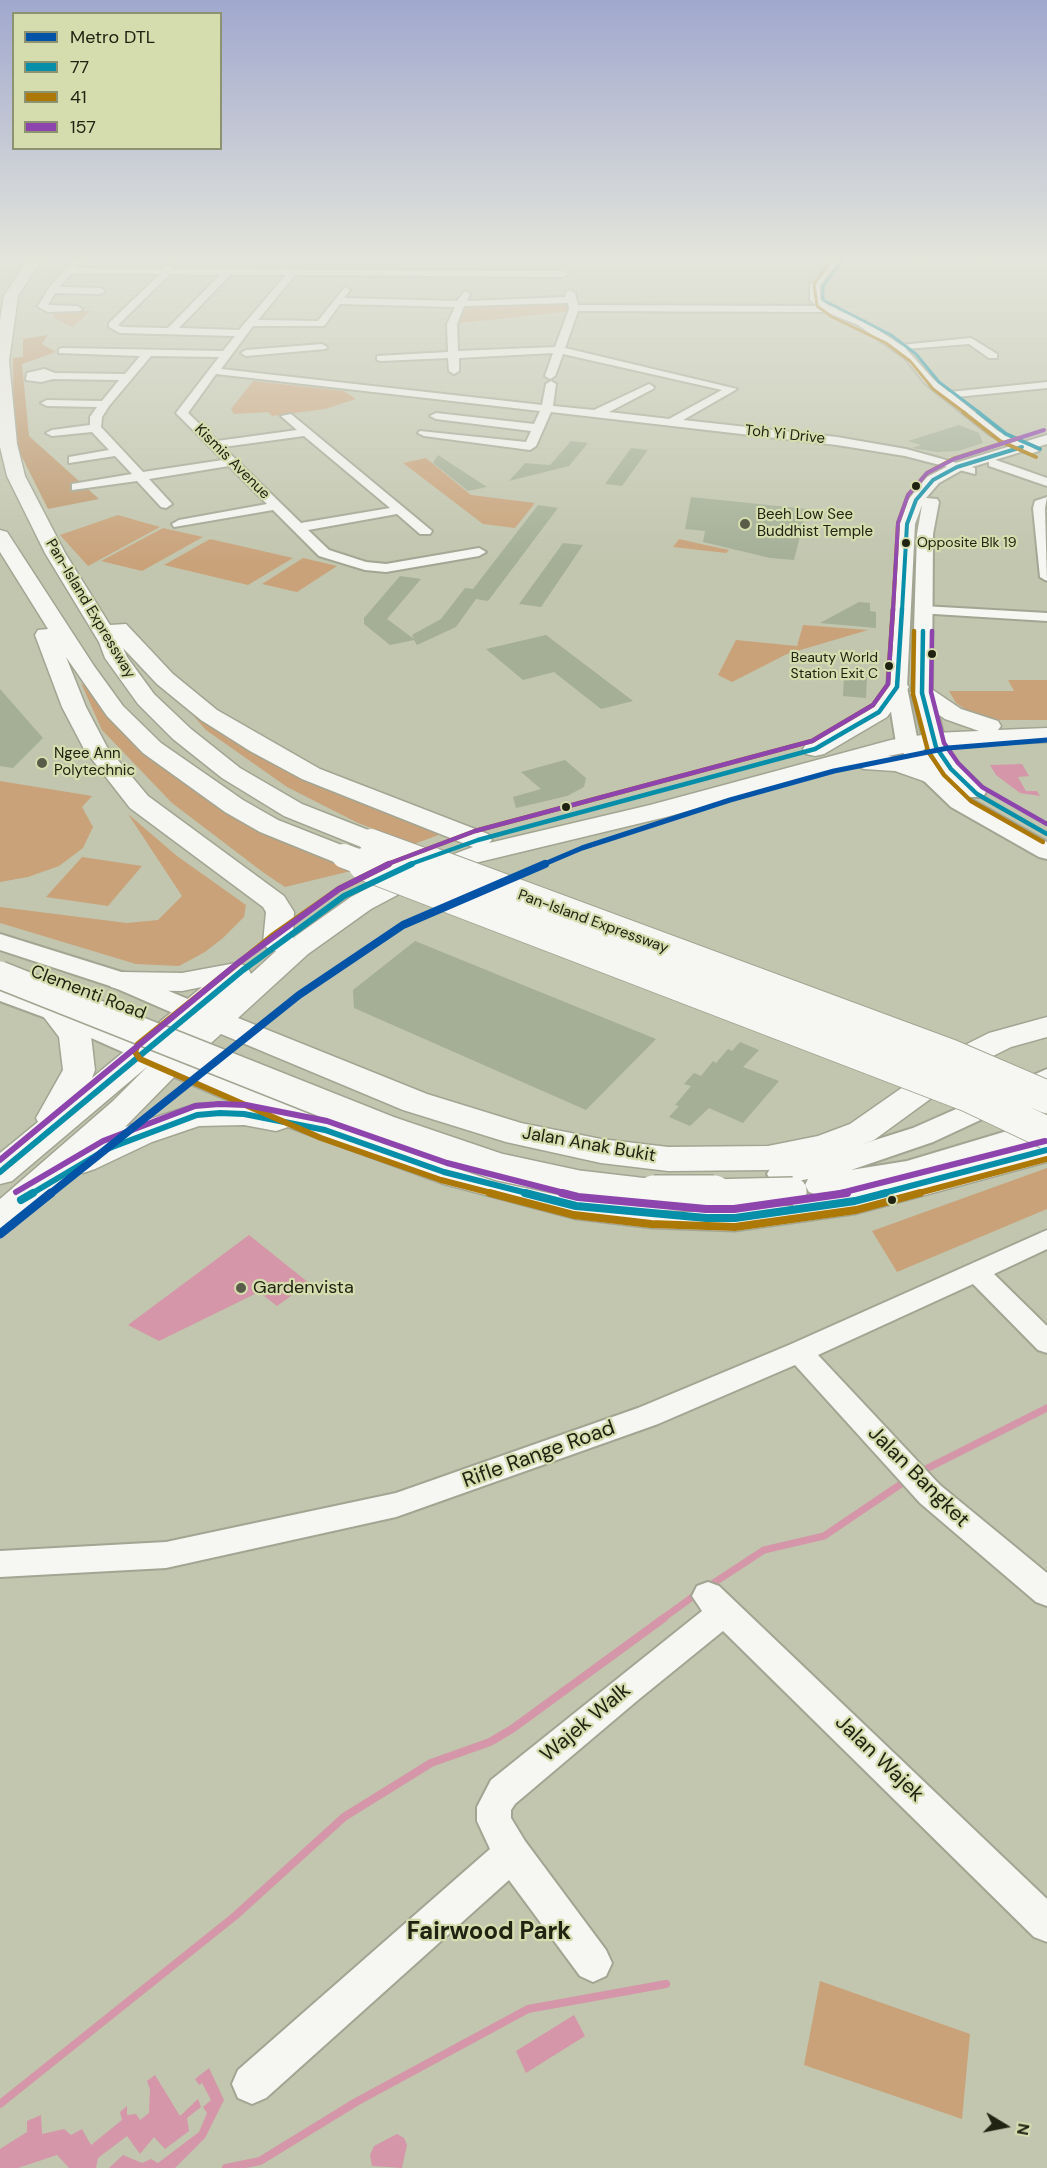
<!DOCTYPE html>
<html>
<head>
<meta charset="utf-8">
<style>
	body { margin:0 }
	#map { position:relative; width:1047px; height:2168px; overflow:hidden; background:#c2c6ae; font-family:"DM Sans",sans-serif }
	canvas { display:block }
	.legend { position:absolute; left:12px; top:12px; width:210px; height:138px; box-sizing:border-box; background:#d5ddaf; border:2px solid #8d9370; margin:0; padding:8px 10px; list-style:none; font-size:18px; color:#212312 }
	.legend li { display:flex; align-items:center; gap:12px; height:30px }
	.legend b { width:30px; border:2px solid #8d9370 }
	.north { position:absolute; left:975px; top:2096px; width:60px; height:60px; -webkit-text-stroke:4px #d5ddaf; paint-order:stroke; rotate:100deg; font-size:16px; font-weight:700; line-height:24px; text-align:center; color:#212312 }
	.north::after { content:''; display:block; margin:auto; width:21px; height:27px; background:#212312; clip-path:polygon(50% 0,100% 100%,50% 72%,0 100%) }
</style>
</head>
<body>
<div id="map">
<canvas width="1047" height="2168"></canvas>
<ul class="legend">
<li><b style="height:8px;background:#0354a6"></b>Metro DTL</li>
<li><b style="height:8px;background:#078ea8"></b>77</li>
<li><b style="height:8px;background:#ac7806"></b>41</li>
<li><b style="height:8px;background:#8e44ad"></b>157</li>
</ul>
<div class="north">N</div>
</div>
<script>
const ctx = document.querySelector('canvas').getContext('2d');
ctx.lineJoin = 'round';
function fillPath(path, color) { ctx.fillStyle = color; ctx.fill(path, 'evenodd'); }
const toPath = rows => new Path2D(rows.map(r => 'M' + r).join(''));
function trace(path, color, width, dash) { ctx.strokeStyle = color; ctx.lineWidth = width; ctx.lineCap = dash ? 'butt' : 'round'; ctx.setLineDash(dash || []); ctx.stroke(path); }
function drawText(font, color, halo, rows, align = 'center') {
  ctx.font = font + ' "DM Sans",sans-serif'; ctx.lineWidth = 4.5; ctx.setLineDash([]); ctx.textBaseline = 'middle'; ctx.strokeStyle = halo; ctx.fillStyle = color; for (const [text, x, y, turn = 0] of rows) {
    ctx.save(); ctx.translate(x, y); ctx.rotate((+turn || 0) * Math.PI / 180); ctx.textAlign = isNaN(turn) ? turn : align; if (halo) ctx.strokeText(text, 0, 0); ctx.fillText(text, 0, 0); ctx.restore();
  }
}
fillPath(toPath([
	[572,300,573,311,451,324,460,304],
	[91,311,72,327,54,318,53,312,57,311],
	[253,381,344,391,356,399,325,409,272,416,268,412,234,414,231,409],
	[426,458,471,495,535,503,515,528,483,524,403,463],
	[118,515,160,527,88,566,60,535],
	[163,528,203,537,142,571,101,561],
	[210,539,293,558,248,585,164,565],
	[679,539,701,544,729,550,726,553,673,547],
	[303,558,337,566,297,592,262,584],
	[803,625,868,630,787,654,732,682,718,675,736,640,797,646],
	[1008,680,1047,680,1047,720,982,720,956,703,949,691,1014,691],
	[81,683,253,827,351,871,285,887,264,873,172,803,102,730],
	[167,686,214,725,444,833,414,844,358,823,287,787,206,730],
	[0,781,92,796,82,807,93,827,83,848,59,866,28,877,0,882],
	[128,814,177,856,246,905,244,917,223,938,205,952,179,966,136,964,0,923,0,907,127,923,158,920,182,896],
	[82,857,142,866,108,906,46,897],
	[1047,1168,1047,1209,897,1272,872,1231],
	[820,1981,970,2034,962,2119,804,2065]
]), '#c9a27a');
fillPath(toPath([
	[48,335,42,344,56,352,22,364,29,436,99,499,48,509,14,441,13,358,23,357,23,339]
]), '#bf986e');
fillPath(toPath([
	[1022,764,1029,776,1018,777,1026,791,1037,791,1040,796,1020,793,996,775,990,765],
	[249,1235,309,1283,277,1306,259,1292,159,1341,128,1325],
	[574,2015,585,2036,526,2073,516,2051],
	[209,2068,224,2100,205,2138,175,2168,109,2168,123,2155,142,2163,151,2159,158,2163,199,2132,207,2113,203,2107,211,2100,202,2083,199,2085,195,2079],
	[155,2075,180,2116,198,2099,201,2107,187,2118,189,2131,165,2149,154,2137,140,2154,127,2136,98,2158,96,2168,69,2168,57,2155,18,2168,0,2168,0,2149,27,2132,27,2121,41,2115,42,2134,64,2129,71,2135,82,2129,91,2145,122,2120,120,2112,127,2106,127,2115,136,2114,140,2120,149,2113,150,2089,147,2081],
	[397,2134,404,2138,407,2145,402,2168,372,2166,370,2155,374,2146]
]), '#d496a8');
trace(toPath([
	[920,1472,1047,1408],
	[706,1588,764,1550,824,1536,907,1480],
	[662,1619,698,1593]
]), '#d496a8', 7);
trace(toPath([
	[0,2104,235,1916,344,1817,431,1763,490,1742,512,1729,664,1618],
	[226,2168,260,2161,356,2102,528,2009,666,1984]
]), '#d496a8', 8);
fillPath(toPath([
	[959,425,979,433,983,443,958,451,937,452,912,448,921,445,908,441],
	[571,441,588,443,569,466,509,481,525,463,550,465],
	[631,448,648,450,622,486,605,484],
	[438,455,487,487,468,491,433,463],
	[691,497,807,509,794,560,770,558,703,542,705,531,685,529],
	[538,505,558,508,488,601,476,599,456,627,417,645,414,640,390,645,364,624,364,618,400,576,421,579,387,619,414,639,412,635,441,619,465,588,473,589],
	[563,543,583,545,541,607,519,604],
	[859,602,870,603,870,611,876,612,876,628,820,623],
	[546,635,633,701,601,709,554,672,523,680,486,649],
	[844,675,867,677,866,698,843,696],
	[0,689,43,738,13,768,0,766],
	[565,760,586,778,584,787,567,796,516,808,513,797,541,789,521,772],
	[415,941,523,985,656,1039,586,1110,354,1008,353,990],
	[740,1042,759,1050,743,1067,779,1081,743,1123,709,1108,690,1126,669,1117,679,1106,675,1105,691,1086,684,1084,694,1073,701,1076,713,1061,716,1063,728,1049,732,1051]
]), '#a4af96');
const minor = toPath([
	[74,260,82,261,76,268,163,269,168,263,172,266,172,269,564,271,568,274,564,277,295,275,258,320,318,321,345,287,350,290,344,298,457,301,465,291,470,294,467,301,566,297,565,293,570,290,575,293,578,305,817,306,810,300,810,285,831,260,840,260,820,285,820,299,829,306,837,307,838,310,864,321,901,345,971,338,997,354,997,358,989,358,969,344,906,349,934,380,949,392,1047,382,1047,388,956,397,998,431,1039,451,1029,454,990,435,926,384,905,358,858,325,826,312,578,311,565,348,737,389,683,420,837,437,906,449,975,468,975,474,905,456,837,445,551,412,536,446,530,450,424,436,418,433,420,431,526,442,531,431,436,419,430,416,436,413,534,424,540,411,216,374,188,413,217,441,297,430,281,416,291,414,432,531,430,534,420,534,397,514,308,530,329,550,366,562,386,564,479,548,486,552,479,556,386,572,365,570,319,556,273,510,174,527,172,524,179,520,267,504,229,466,149,479,172,504,166,508,161,507,137,481,72,490,72,484,132,474,115,456,69,463,69,457,109,450,92,432,52,436,46,433,52,430,90,425,90,417,97,407,47,406,41,403,47,400,102,401,119,380,53,379,41,382,26,380,27,373,44,369,55,373,125,374,140,356,59,353,59,349,63,348,223,351,235,336,120,333,109,327,109,323,160,274,71,274,59,287,100,288,105,291,100,294,55,293,48,305,77,306,82,309,80,311,48,312,40,308,38,306,49,288,74,260],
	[170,274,220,275,168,328,122,327,118,325,170,274],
	[230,275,286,275,239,330,179,328,230,275],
	[568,303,569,309,555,347,458,351,457,324,464,306,568,303],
	[340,304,455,307,447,324,448,352,377,356,377,360,381,361,448,358,449,371,454,374,459,371,459,358,553,353,545,376,550,379,555,376,563,354,722,390,669,419,609,412,653,389,654,387,649,384,594,410,553,406,556,384,551,381,546,384,542,405,221,369,253,326,324,326,340,304],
	[151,356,219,357,176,413,223,460,143,472,101,427,102,417,109,406,151,356],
	[304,436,390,508,301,523,223,447,304,436],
	[915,260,923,260,923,261,919,264,915,260],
	[979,260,987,260,987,261,983,264,979,260],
	[322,344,327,347,326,349,246,356,241,353,246,350,322,344],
	[993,459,1047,478,1047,486,989,466,989,460,993,459],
	[1047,497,1045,508,1047,581,1040,577,1033,508,1035,501,1047,497],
	[923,606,1047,613,1047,621,918,613,916,610,923,606],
	[1047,1230,1047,1249,994,1274,1047,1326,1047,1353,1038,1350,973,1284,818,1355,940,1485,1047,1573,1047,1606,1036,1602,920,1503,795,1365,658,1424,396,1517,166,1568,0,1577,0,1551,166,1542,396,1493,638,1408,789,1345,1047,1230],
	[708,1582,719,1586,1047,1899,1047,1942,1034,1937,723,1631,638,1700,515,1804,511,1810,511,1818,525,1841,606,1950,612,1963,606,1976,593,1982,580,1976,509,1880,266,2098,252,2104,238,2098,232,2084,238,2070,490,1849,477,1821,477,1807,491,1780,702,1611,692,1596,697,1586,708,1582]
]);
const major = toPath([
	[1047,435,1047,444,962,470,939,483,926,498,937,499,939,502,933,534,932,693,947,747,959,764,983,787,986,792,983,797,967,797,940,769,925,747,912,693,917,534,922,505,915,524,907,687,918,742,940,771,967,797,1047,842,1047,859,1039,857,951,807,924,781,896,743,887,687,899,524,908,500,927,477,952,464,1047,435],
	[0,934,131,975,202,1005,205,1011,202,1017,192,1019,182,1017,113,987,0,950,0,934],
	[0,984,66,1006,154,1045,158,1051,154,1057,144,1060,134,1057,46,1018,0,1001,0,984],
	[1047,1069,1047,1089,933,1142,851,1170,907,1161,1047,1119,1047,1139,908,1181,820,1196,809,1192,805,1185,808,1179,782,1184,771,1181,767,1174,771,1167,834,1153,913,1128,1047,1069]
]);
const highway = toPath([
	[28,260,41,260,18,296,9,361,17,444,25,476,65,553,110,625,126,624,173,674,217,710,320,769,488,834,492,840,489,843,650,805,891,740,934,733,979,731,945,719,914,698,910,693,914,688,922,686,930,688,961,709,998,721,1001,726,998,730,1047,728,1047,742,934,747,888,756,908,759,941,771,945,776,941,781,932,784,895,771,864,769,854,765,666,817,475,863,403,892,371,909,308,954,238,1018,427,1094,521,1123,601,1139,668,1147,768,1146,818,1136,850,1124,959,1048,989,1033,1047,1017,1047,1037,1011,1047,981,1062,874,1140,837,1154,768,1170,668,1171,601,1163,506,1142,403,1110,221,1034,192,1060,337,1122,452,1162,576,1193,652,1202,735,1205,855,1188,1047,1138,1047,1162,855,1214,735,1231,652,1228,576,1219,444,1184,288,1127,276,1131,244,1125,199,1126,152,1142,95,1169,83,1173,76,1171,13,1228,0,1232,0,1199,113,1101,148,1066,12,1181,0,1184,0,1153,38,1122,36,1118,63,1070,59,1037,40,1012,45,1005,56,1002,67,1005,91,1036,95,1070,92,1078,202,987,182,991,122,990,111,987,107,981,111,975,122,972,182,973,236,963,247,966,251,974,276,951,268,949,263,943,266,912,263,907,130,808,84,749,62,707,35,635,38,630,48,629,0,552,0,530,7,532,94,666,123,706,161,743,243,800,278,820,354,850,358,856,354,862,344,864,334,862,260,832,225,812,143,753,107,716,66,657,86,707,107,747,148,796,284,896,294,912,293,938,351,897,383,880,473,847,302,779,250,751,201,720,157,684,123,648,127,657,154,694,191,729,240,768,302,804,381,835,385,841,381,847,371,849,361,847,284,816,222,778,173,739,138,704,105,658,99,642,45,553,7,476,0,447,0,321,4,296,28,260],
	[174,1077,234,1103,197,1104,125,1127,174,1077],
	[897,680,905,682,909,687,887,717,824,754,815,756,806,754,803,749,806,744,871,707,889,682,897,680]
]);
trace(minor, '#a2a592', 4);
trace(major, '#a2a592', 4);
trace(highway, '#a2a592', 3);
fillPath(minor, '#f6f6f3');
fillPath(major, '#f6f6f3');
fillPath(highway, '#f6f6f3');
const majorBridgeFar1 = toPath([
	[0,975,390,1130,499,1167,578,1184,664,1194,793,1191]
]);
const majorBridge = toPath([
	[654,1193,714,1193]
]);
const highwayBridgeFar1 = toPath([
	[371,841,437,865],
	[344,856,368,865]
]);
const highwayBridge = toPath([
	[364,864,969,1096,1047,1133],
	[433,864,949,1055,1047,1097]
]);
trace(majorBridgeFar1, '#a2a592', 30, []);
trace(majorBridge, '#a2a592', 38, []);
trace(highwayBridgeFar1, '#a2a592', 26, []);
trace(highwayBridge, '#a2a592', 34, []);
trace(majorBridgeFar1, '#f6f6f3', 27);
trace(majorBridge, '#f6f6f3', 35);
trace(highwayBridgeFar1, '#f6f6f3', 24);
trace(highwayBridge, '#f6f6f3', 32);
trace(toPath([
	[843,260,823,286,823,300,891,335,916,354,939,382,980,413]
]), '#078ea8', 3);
trace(toPath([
	[978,412,1006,434,1040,449],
	[902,611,907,524,916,500,933,480,957,467,1022,447]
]), '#078ea8', 4);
trace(toPath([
	[923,631,922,693,936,747,951,769,977,794,1047,834],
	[408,865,478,840,815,749,879,712,897,687,902,609]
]), '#078ea8', 4.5);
trace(toPath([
	[0,1172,243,970,344,896,412,864],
	[31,1194,107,1149,197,1115,220,1113,244,1114,325,1130,444,1172,531,1194],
	[880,1194,1047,1150]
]), '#078ea8', 6);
trace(toPath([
	[525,1193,576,1206,706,1218,735,1218,855,1201,886,1193],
	[21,1200,33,1193]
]), '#078ea8', 8);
trace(toPath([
	[832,260,814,284,817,306,832,317,886,343,910,361,933,389,965,413]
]), '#ac7806', 3);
trace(toPath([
	[963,412,1000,441,1036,457],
	[893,611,898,523,908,495,927,473,953,459,1019,438]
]), '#ac7806', 4);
trace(toPath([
	[914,631,913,694,928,751,944,775,971,801,1043,842],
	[385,865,475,831,812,741,873,705,888,684,893,609]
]), '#ac7806', 4.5);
trace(toPath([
	[389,864,339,889,272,936,138,1044,135,1052,140,1059,321,1138,441,1180,495,1194],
	[915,1194,1047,1159]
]), '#ac7806', 6);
trace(toPath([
	[490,1193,574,1215,651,1224,735,1227,856,1210,920,1193]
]), '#ac7806', 8);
trace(toPath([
	[893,611,898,523,908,495,927,473,954,459,1044,430]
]), '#8e44ad', 4);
trace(toPath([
	[932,631,931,692,944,743,958,763,982,787,1047,824],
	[385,865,475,831,812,741,873,705,888,684,893,609]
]), '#8e44ad', 4.5);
trace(toPath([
	[0,1160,238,963,339,889,389,864],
	[16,1192,103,1141,195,1106,219,1104,246,1105,327,1121,447,1163,568,1194],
	[837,1194,1045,1141]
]), '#8e44ad', 6);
trace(toPath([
	[562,1193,578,1197,706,1209,734,1209,847,1193]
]), '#8e44ad', 8);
trace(toPath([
	[542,865,582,848,730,800,834,771,948,748,1047,740]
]), '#0354a6', 5);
trace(toPath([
	[50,1194,299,995,403,925,545,864]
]), '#0354a6', 8);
trace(toPath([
	[0,1234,51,1193]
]), '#0354a6', 9);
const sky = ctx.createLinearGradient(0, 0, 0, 564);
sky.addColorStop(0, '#a0a8ce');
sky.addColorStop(0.46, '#e4e5db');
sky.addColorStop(1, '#e4e5db00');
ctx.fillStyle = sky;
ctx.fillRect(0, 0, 1047, 564);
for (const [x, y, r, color] of [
	[916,486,5,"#212312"],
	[745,524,6,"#595c49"],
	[906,543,5,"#212312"],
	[932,654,5,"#212312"],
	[889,666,5,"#212312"],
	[42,763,6,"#595c49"],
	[566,807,5,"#212312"],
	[892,1200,5,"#212312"],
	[241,1288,6,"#595c49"]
]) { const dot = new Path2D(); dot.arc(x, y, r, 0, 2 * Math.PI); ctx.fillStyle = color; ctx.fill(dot); trace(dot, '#d5ddaf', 2); }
drawText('14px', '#212312', '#d5ddaf', [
	["Opposite Blk 19",917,543],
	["Beauty World",878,658,"right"],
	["Station Exit C",878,674,"right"]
], 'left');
drawText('15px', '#212312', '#d5ddaf', [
	["Toh Yi Drive",785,435,6],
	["Kismis Avenue",232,462,45],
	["Pan-Island Expressway",90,609,59],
	["Pan-Island Expressway",593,922,20]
]);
drawText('15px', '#212312', '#d5ddaf', [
	["Beeh Low See",757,515],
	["Buddhist Temple",757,532],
	["Ngee Ann",54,754],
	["Polytechnic",54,771]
], 'left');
drawText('18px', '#212312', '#d5ddaf', [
	["Clementi Road",88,993,21],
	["Jalan Anak Bukit",589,1145,10]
]);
drawText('18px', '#212312', '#d5ddaf', [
	["Gardenvista",253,1288]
], 'left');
drawText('21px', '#212312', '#d5ddaf', [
	["Rifle Range Road",539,1455,-20],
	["Jalan Bangket",918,1477,45],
	["Wajek Walk",586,1723,-40],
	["Jalan Wajek",879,1759,44]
]);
drawText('bold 24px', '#212312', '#d5ddaf', [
	["Fairwood Park",489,1933]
]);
</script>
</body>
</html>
